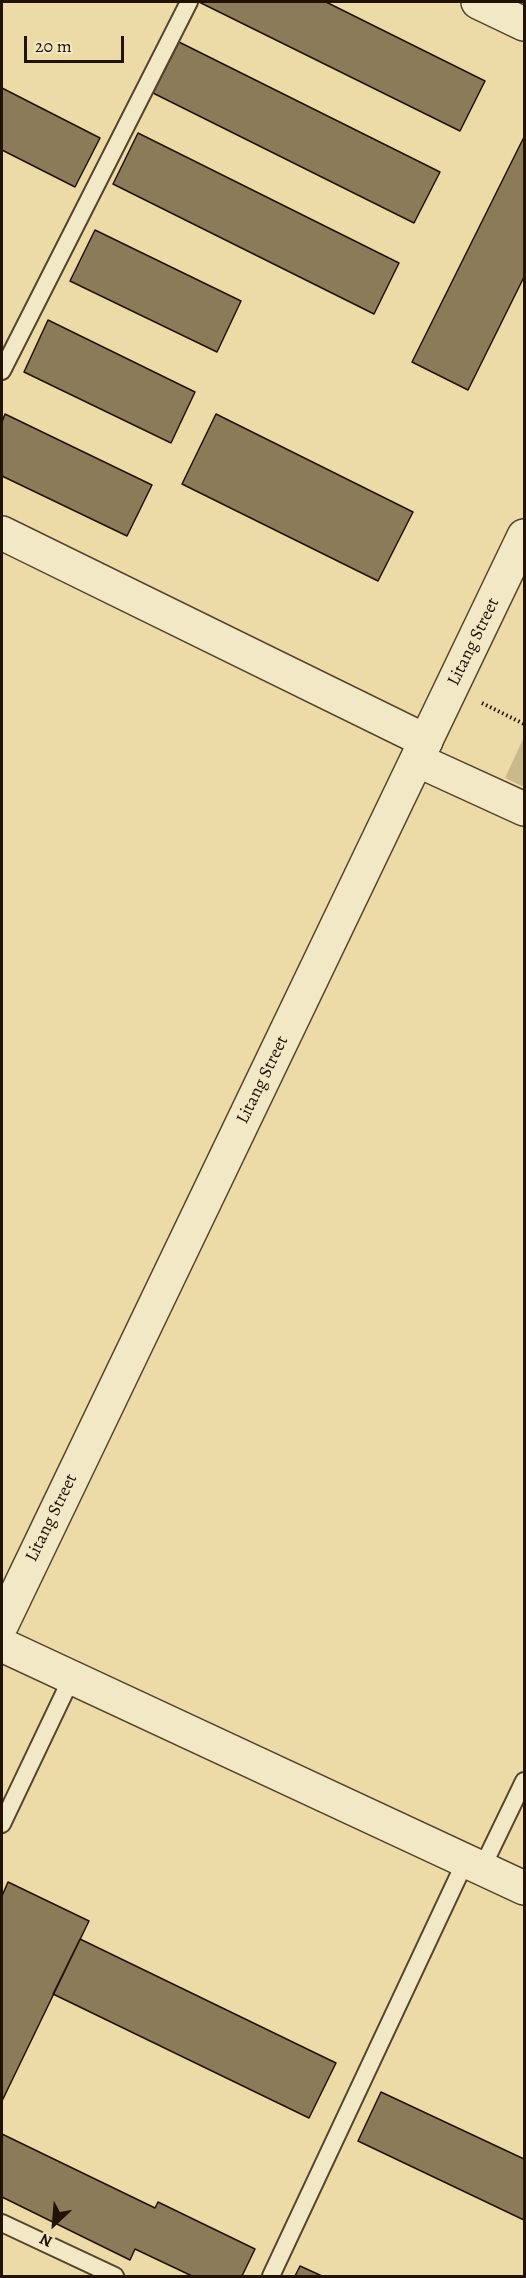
<!DOCTYPE html>
<html>
<head>
<meta charset="utf-8">
<style>
	body { margin:0 }
	#map { position:relative; width:526px; height:2278px; overflow:hidden; background:#eddba7; font-family:Alegreya,serif }
	canvas { display:block }
	.frame { position:absolute; inset:0; border:3px solid #221204; pointer-events:none }
	.north { position:absolute; left:24px; top:2194px; width:60px; height:60px; -webkit-text-stroke:4px #f3e8c6; paint-order:stroke; rotate:206deg; font-size:16px; font-weight:700; line-height:24px; text-align:center; color:#221204 }
	.north::after { content:''; display:block; margin:auto; width:21px; height:27px; background:#221204; clip-path:polygon(50% 0,100% 100%,50% 72%,0 100%) }
	.scale { position:absolute; left:24px; top:36px; width:100px; height:27px; box-sizing:border-box; border:3px solid #221204; border-top:0; padding-left:8px; font-size:18px; line-height:21px; white-space:nowrap; color:#221204; -webkit-text-stroke:4px #f3e8c6; paint-order:stroke }
</style>
</head>
<body>
<div id="map">
<canvas width="526" height="2278"></canvas>
<div class="frame"></div>
<div class="north">N</div>
<div class="scale">20 m</div>
</div>
<script>
const ctx = document.querySelector('canvas').getContext('2d');
ctx.lineJoin = 'round';
function fillPath(path, color) { ctx.fillStyle = color; ctx.fill(path, 'evenodd'); }
const toPath = rows => new Path2D(rows.map(r => 'M' + r).join(''));
function trace(path, color, width, dash) { ctx.strokeStyle = color; ctx.lineWidth = width; ctx.lineCap = dash ? 'butt' : 'round'; ctx.setLineDash(dash || []); ctx.stroke(path); }
function drawText(font, color, halo, rows, align = 'center') {
  ctx.font = font + ' Alegreya,serif'; ctx.lineWidth = 4.5; ctx.setLineDash([]); ctx.textBaseline = 'middle'; ctx.strokeStyle = halo; ctx.fillStyle = color; for (const [text, x, y, turn = 0] of rows) {
    ctx.save(); ctx.translate(x, y); ctx.rotate((+turn || 0) * Math.PI / 180); ctx.textAlign = isNaN(turn) ? turn : align; if (halo) ctx.strokeText(text, 0, 0); ctx.fillText(text, 0, 0); ctx.restore();
  }
}
fillPath(toPath([
	[524,737,524,787,505,778]
]), '#cab98b');
const building = toPath([
	[199,2,326,2,485,81,460,131,199,2],
	[179,42,440,172,414,223,153,93,179,42],
	[2,88,100,138,75,187,2,150,2,88],
	[138,133,399,263,374,314,113,184,138,133],
	[524,137,524,277,468,390,412,362,524,137],
	[95,230,241,301,217,352,70,281,95,230],
	[48,320,195,392,171,443,24,372,48,320],
	[5,414,152,485,127,536,2,476,2,422,5,414],
	[216,414,413,512,378,581,182,484,216,414],
	[8,1882,89,1921,2,2101,2,1896,8,1882],
	[80,1939,336,2063,309,2118,53,1994,80,1939],
	[381,2092,524,2159,524,2220,358,2141,381,2092],
	[2,2134,155,2208,158,2202,255,2249,242,2276,192,2276,135,2249,130,2260,2,2197,2,2134],
	[300,2266,322,2276,295,2276,300,2266]
]);
fillPath(building, '#8c7b59');
trace(building, '#221204', 1.5);
const service = toPath([
	[2,371,189,2],
	[2,1824,72,1677],
	[482,1868,524,1781],
	[2,2223,115,2276],
	[271,2276,466,1860]
]);
const minor = toPath([
	[478,2,524,24],
	[2,533,426,741],
	[417,760,524,809]
]);
const tertiary = toPath([
	[2,1624,524,536],
	[2,1645,524,1888]
]);
trace(service, '#55442d', 20);
trace(minor, '#55442d', 36);
trace(tertiary, '#55442d', 36);
trace(toPath([
	[482,703,524,724]
]), '#221204', 4, [1.5, 3]);
trace(service, '#f3e8c6', 16);
trace(minor, '#f3e8c6', 33);
trace(tertiary, '#f3e8c6', 33);
drawText('18px', '#221204', '#f3e8c6', [
	["Litang Street",474,642,-64],
	["Litang Street",263,1080,-64],
	["Litang Street",52,1518,-64]
]);
</script>
</body>
</html>
